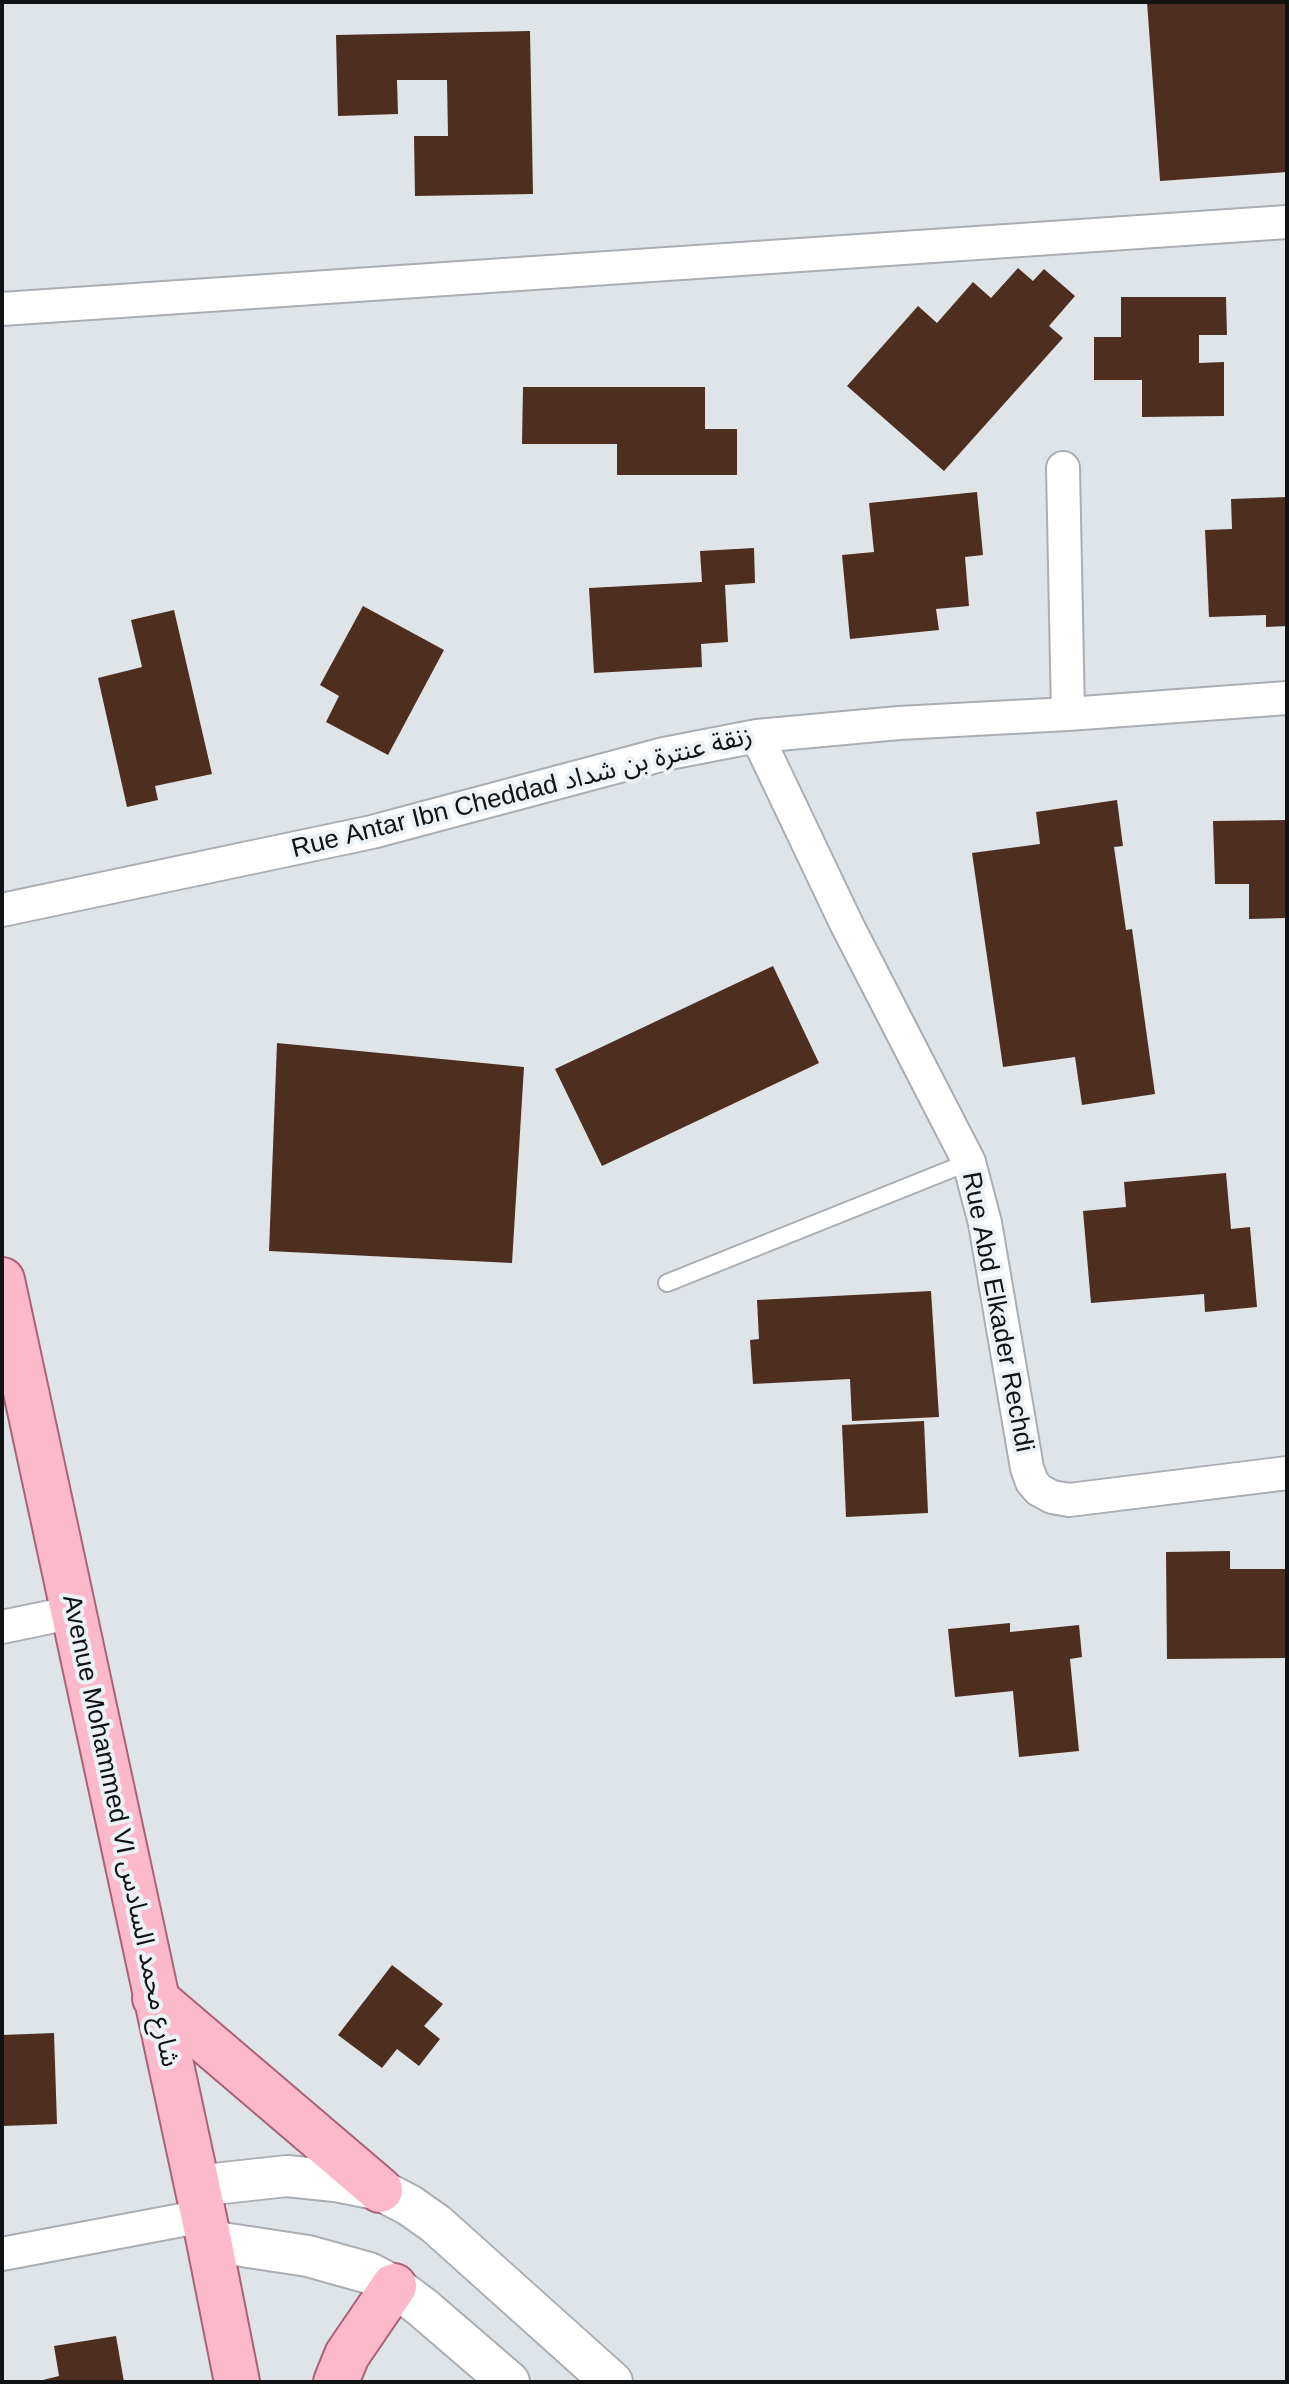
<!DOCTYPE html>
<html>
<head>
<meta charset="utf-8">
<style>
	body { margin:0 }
	#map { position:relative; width:1289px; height:2384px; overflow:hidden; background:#dfe4e8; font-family:Arial,sans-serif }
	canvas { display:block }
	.frame { position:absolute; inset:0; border:4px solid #101213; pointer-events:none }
</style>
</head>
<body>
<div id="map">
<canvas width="1289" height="2384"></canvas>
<div class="frame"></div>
</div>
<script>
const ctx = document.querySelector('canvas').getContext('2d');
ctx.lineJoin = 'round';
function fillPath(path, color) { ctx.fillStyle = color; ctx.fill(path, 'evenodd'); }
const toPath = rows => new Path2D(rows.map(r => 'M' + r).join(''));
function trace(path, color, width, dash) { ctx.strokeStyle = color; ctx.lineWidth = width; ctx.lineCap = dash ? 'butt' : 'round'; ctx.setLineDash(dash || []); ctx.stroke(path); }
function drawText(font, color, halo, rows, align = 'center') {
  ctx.font = font + ' Arial,"Noto Sans Arabic",sans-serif'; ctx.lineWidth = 8; ctx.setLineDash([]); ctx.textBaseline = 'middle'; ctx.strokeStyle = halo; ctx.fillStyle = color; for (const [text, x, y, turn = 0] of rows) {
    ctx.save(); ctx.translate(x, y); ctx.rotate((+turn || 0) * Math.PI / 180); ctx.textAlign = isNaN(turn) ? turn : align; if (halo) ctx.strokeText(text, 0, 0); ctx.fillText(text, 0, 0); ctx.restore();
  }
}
fillPath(toPath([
	[1147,2,1287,2,1287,172,1160,181],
	[530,31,533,194,415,196,414,136,448,136,447,80,397,80,398,114,338,116,336,35],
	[1018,268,1033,281,1044,269,1075,296,1049,326,1063,338,944,471,847,386,918,306,937,323,973,282,991,298],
	[1121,297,1226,297,1227,335,1199,335,1199,363,1224,362,1224,416,1142,417,1142,380,1094,380,1094,337,1121,337],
	[523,387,705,387,705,429,737,429,737,475,617,475,617,444,522,444],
	[977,492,983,555,965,557,969,606,936,609,939,630,850,639,842,555,874,552,869,503],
	[1287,497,1287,626,1266,627,1266,615,1209,617,1205,530,1232,529,1231,499],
	[754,548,755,583,725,585,728,642,701,644,702,667,594,673,589,588,702,582,700,551],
	[363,606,444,650,388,755,326,722,339,696,320,685],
	[174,610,212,774,155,786,158,800,127,807,98,678,142,667,131,620],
	[1117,800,1123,846,1114,847,1126,930,1132,929,1155,1094,1082,1105,1075,1057,1003,1067,972,853,1040,844,1036,812],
	[1287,820,1287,918,1249,919,1249,884,1215,884,1213,821],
	[773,966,819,1063,602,1166,555,1069],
	[277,1043,524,1067,512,1263,269,1251],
	[1226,1173,1231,1229,1250,1227,1257,1307,1205,1312,1204,1294,1091,1303,1083,1211,1126,1207,1124,1182],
	[931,1291,939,1417,852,1421,850,1379,753,1384,750,1340,759,1339,757,1300],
	[924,1421,928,1513,846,1517,842,1425],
	[1230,1551,1230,1569,1287,1569,1287,1658,1167,1659,1166,1552],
	[1010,1623,1010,1632,1079,1625,1082,1657,1070,1659,1079,1751,1019,1757,1013,1691,955,1697,948,1629],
	[392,1965,443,2004,424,2026,440,2039,419,2066,397,2049,382,2068,338,2035],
	[54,2033,57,2124,3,2126,2,2035],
	[116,2336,124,2382,35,2382,59,2376,54,2346]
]), '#4e2e1f');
const service = toPath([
	[667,1283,969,1162]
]);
const minor = toPath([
	[2,309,1287,222],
	[1063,468,1068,714],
	[757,736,847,925,969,1162,985,1223,1027,1468,1032,1482,1039,1490,1052,1497,1069,1500,1287,1473],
	[2,910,372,832,664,754,757,736,899,723,1068,714,1287,698],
	[2,1627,74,1612],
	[2,2254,203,2216]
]);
const tertiary = toPath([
	[196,2186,287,2176,335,2181,380,2190,409,2205,436,2224,612,2382],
	[209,2241,308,2256,369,2273,394,2286,422,2307,509,2382]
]);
const primary = toPath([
	[2,1280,209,2241,237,2382],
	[155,1998,380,2190],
	[336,2382,347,2355,394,2286]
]);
trace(service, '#aaaeb2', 20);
trace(minor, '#aaaeb2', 36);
trace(tertiary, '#aaaeb2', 44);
trace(primary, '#a86175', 48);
trace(service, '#fff', 16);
trace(minor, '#fff', 32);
trace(tertiary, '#fff', 40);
trace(primary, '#fcb9cc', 44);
drawText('26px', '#101213', '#ecf1f5', [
	["Rue Antar Ibn Cheddad زنقة عنترة بن شداد",522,793,-14],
	["Rue Abd Elkader Rechdi",997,1312,79],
	["Avenue Mohammed VI شارع محمد السادس",120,1831,78]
]);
</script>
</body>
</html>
